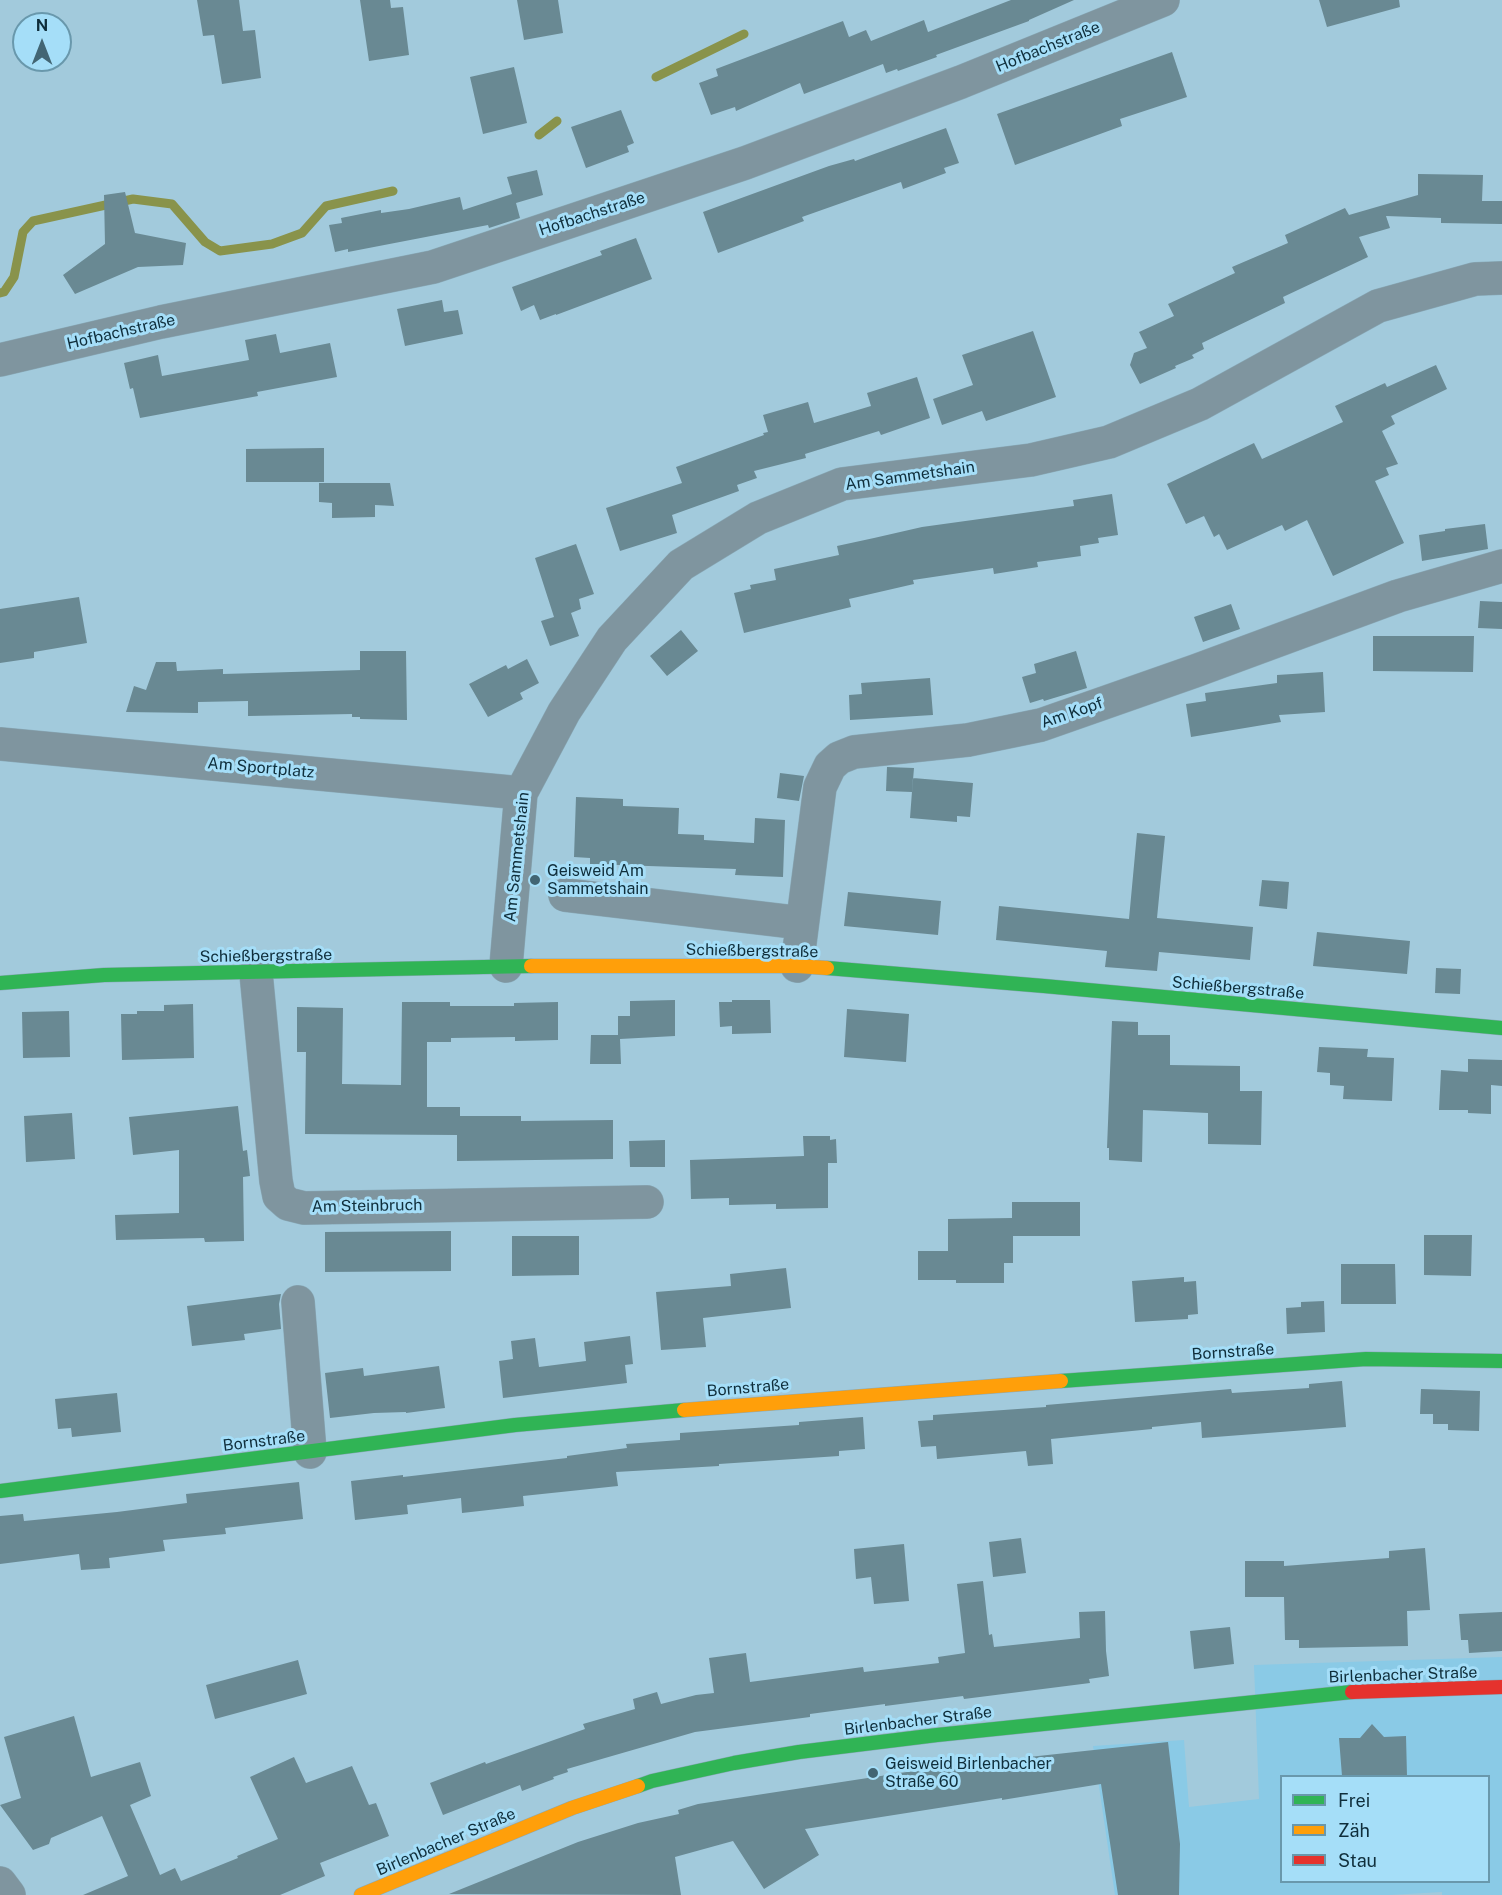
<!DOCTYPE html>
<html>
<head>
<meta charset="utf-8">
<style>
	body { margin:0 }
	#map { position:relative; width:1502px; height:1895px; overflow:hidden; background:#a2cadc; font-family:"Public Sans",sans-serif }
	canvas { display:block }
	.legend { position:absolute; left:1280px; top:1775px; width:210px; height:108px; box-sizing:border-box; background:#a5def8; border:2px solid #6998ac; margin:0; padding:8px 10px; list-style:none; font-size:18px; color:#0f2e3b }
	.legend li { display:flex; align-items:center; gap:12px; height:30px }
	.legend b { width:30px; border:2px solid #6998ac }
	.north { position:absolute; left:12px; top:12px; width:60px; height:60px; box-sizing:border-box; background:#a5def8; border:2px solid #6998ac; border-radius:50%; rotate:0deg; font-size:16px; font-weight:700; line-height:24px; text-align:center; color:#0f2e3b }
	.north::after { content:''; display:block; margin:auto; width:21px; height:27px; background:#426573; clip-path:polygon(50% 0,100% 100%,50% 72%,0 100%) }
</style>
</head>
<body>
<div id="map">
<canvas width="1502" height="1895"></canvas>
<ul class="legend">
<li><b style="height:8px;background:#30b455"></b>Frei</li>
<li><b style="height:8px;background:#ff9f0a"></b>Zäh</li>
<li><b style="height:8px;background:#e5322d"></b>Stau</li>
</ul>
<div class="north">N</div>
</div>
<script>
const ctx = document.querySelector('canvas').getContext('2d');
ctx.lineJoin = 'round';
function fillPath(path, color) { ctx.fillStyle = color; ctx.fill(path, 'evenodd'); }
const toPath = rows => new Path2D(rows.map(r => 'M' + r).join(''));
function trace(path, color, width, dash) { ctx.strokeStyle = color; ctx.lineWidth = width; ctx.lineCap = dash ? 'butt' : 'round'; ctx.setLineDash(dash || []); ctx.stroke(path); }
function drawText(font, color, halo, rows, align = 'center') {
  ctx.font = font + ' "Public Sans",sans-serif'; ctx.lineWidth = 6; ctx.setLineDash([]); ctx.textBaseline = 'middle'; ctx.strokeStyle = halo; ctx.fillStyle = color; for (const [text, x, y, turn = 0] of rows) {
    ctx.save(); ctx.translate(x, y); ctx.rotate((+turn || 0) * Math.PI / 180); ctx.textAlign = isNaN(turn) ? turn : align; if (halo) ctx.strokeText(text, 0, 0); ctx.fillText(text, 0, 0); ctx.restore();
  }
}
fillPath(toPath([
	[1502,1657,1502,1895,1442,1895,1442,1892,1390,1895,1115,1895,1093,1746,1184,1740,1189,1807,1259,1799,1254,1665],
	[1282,1776,1488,1776,1488,1882,1282,1882]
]), '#8acae6');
trace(toPath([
	[656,77,744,34],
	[539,135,557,121],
	[0,293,4,292,14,277,23,232,33,221,133,199,172,204,205,242,220,251,272,244,302,233,326,206,393,191]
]), '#89934b', 9);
fillPath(toPath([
	[197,0,239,0,243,31,255,30,261,78,222,84,214,35,203,36],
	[360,0,390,0,391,8,403,7,409,55,369,61],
	[517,0,558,0,563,33,524,40],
	[1011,0,1074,0,1029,20,1029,21,936,55,937,57,898,71,897,69,886,73,883,64,804,94,800,83,736,111,735,107,711,115,699,83,718,76,716,69,843,21,849,37,866,30,871,41,924,20,928,32],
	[1319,0,1399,0,1400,7,1327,27],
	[1172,52,1187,97,1120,119,1122,126,1015,165,997,114],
	[514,67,527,123,483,134,470,77],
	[621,110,634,143,627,146,629,152,586,168,571,127],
	[946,128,959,163,944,168,946,173,903,189,901,182,802,217,804,221,718,253,703,212,829,166,854,159,855,161],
	[537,170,543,195,516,203,520,218,489,228,488,225,348,252,348,249,335,252,329,225,342,223,341,218,381,210,381,213,409,209,460,197,463,210,512,194,507,177],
	[1418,174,1483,175,1482,201,1502,201,1502,224,1441,223,1441,218,1386,216,1390,228,1359,237,1368,257,1283,297,1285,303,1202,343,1204,349,1192,355,1194,358,1175,366,1176,368,1140,384,1130,365,1134,353,1147,348,1139,332,1174,316,1168,304,1235,273,1232,267,1288,243,1285,235,1345,208,1349,215,1418,195],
	[125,192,135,233,186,243,183,265,138,267,75,294,63,275,105,244,104,195],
	[636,238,652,279,556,315,556,314,540,320,534,305,521,311,512,287,602,255,600,251],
	[442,300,444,312,458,310,463,334,405,346,397,309],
	[1033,331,1056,397,986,421,982,411,942,425,933,399,973,385,962,355],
	[276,334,280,353,330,343,337,377,257,392,258,396,140,418,133,388,130,389,124,363,158,355,162,376,249,360,245,340],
	[1436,365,1447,389,1391,416,1395,424,1382,431,1398,464,1386,468,1389,475,1375,481,1404,543,1333,576,1307,520,1285,531,1282,525,1227,550,1219,534,1214,537,1204,516,1186,524,1167,484,1254,443,1262,459,1343,422,1335,406,1385,383,1387,387],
	[917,377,930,418,881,435,879,431,805,454,806,458,754,471,757,478,737,485,739,491,672,515,677,533,620,551,606,508,682,483,676,467,764,435,763,433,768,432,763,415,808,402,814,423,871,406,867,393],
	[324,448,324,482,246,482,246,449],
	[319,483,390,483,394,506,375,505,375,517,332,518,332,503,319,502],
	[1112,494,1118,535,1098,538,1099,543,1080,546,1081,556,1037,562,1038,567,994,574,993,568,913,580,914,584,849,599,851,607,744,633,734,593,751,589,750,585,776,580,774,569,839,555,837,546,874,538,922,527,1074,506,1073,500],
	[1485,524,1488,549,1422,561,1419,535,1445,531,1445,529],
	[576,544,594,594,579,599,581,609,571,613,579,636,550,646,541,621,554,617,535,558],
	[79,597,87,643,34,652,34,658,0,663,0,609],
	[1480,601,1502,602,1502,629,1478,628],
	[1231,604,1240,629,1203,642,1194,617],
	[681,630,698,651,667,676,650,656],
	[1373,636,1474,636,1473,672,1373,671],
	[360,651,406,651,407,720,360,719,360,717,352,717,352,714,248,716,248,701,198,702,198,713,126,712,134,686,146,690,156,662,176,662,177,671,223,669,223,674,360,670],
	[1076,651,1087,688,1044,701,1043,699,1030,703,1022,677,1036,673,1034,664],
	[527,659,539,683,520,693,523,699,488,717,469,684,506,665,508,669],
	[1323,672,1325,712,1279,715,1281,722,1191,737,1186,704,1206,701,1205,693,1277,683,1277,675],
	[930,678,933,715,850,720,849,695,862,694,861,683],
	[887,767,914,768,912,792,886,791],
	[780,773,804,776,799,801,777,798],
	[913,778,973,783,970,817,957,816,957,822,910,818],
	[576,797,623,799,623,806,679,808,678,834,704,835,704,840,754,843,755,818,785,820,783,877,735,875,736,869,590,864,590,858,574,857],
	[1137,833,1165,836,1157,918,1253,927,1250,960,1159,952,1157,971,1105,967,1107,951,996,940,999,906,1129,919],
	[1262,880,1289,882,1287,909,1259,906],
	[848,892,941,901,938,935,844,926],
	[1317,932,1410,941,1407,974,1313,966],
	[1436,968,1461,969,1460,994,1435,993],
	[675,1000,675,1036,620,1039,621,1064,590,1064,591,1035,618,1035,618,1016,630,1016,630,1001],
	[732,1000,770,1000,771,1033,732,1034,732,1026,720,1027,719,1002,732,1002],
	[402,1002,450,1002,450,1006,514,1006,514,1003,558,1002,558,1040,515,1041,515,1037,451,1038,451,1042,427,1042,427,1107,460,1107,460,1116,521,1116,521,1121,613,1120,613,1159,457,1161,457,1135,305,1134,306,1052,297,1052,297,1007,343,1008,342,1084,401,1085],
	[193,1004,194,1058,122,1060,121,1014,137,1014,137,1011,164,1011,164,1005],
	[847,1009,909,1014,906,1062,844,1057],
	[69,1011,70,1057,23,1058,22,1012],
	[1112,1021,1138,1022,1138,1035,1170,1035,1170,1065,1240,1066,1240,1091,1262,1091,1261,1145,1208,1144,1208,1113,1143,1110,1142,1162,1109,1160,1109,1148,1107,1148],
	[1319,1047,1368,1049,1367,1057,1394,1058,1392,1101,1343,1099,1344,1086,1330,1085,1330,1073,1317,1072],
	[1468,1059,1502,1060,1502,1086,1491,1085,1491,1114,1468,1113,1468,1110,1439,1110,1441,1070,1468,1072],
	[238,1106,243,1151,247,1150,250,1176,243,1177,244,1241,205,1242,204,1238,116,1240,115,1215,179,1213,179,1150,133,1155,129,1117],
	[72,1113,75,1159,26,1162,24,1116],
	[803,1136,830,1136,830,1140,836,1139,837,1163,828,1163,828,1208,776,1209,776,1204,729,1205,729,1198,691,1199,690,1160,804,1156],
	[665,1140,665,1167,630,1167,629,1141],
	[1012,1202,1080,1202,1080,1236,1013,1236,1013,1263,1004,1263,1004,1283,956,1283,956,1280,918,1280,918,1251,948,1251,948,1219,1012,1218],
	[451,1231,451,1271,325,1272,325,1232],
	[1424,1235,1472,1235,1471,1276,1424,1275],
	[512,1236,579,1236,579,1275,512,1276],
	[1341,1264,1395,1264,1396,1304,1341,1304],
	[786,1268,791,1308,703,1318,706,1347,661,1350,656,1292,731,1286,730,1274],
	[1184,1277,1184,1282,1196,1281,1198,1314,1188,1315,1188,1319,1135,1322,1132,1281],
	[281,1294,279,1304,281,1329,244,1334,245,1340,192,1346,187,1306],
	[1324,1301,1325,1332,1287,1334,1286,1308,1301,1307,1301,1302],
	[630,1336,633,1364,625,1365,627,1383,503,1398,499,1361,513,1359,511,1341,535,1338,539,1367,586,1361,584,1342],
	[439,1366,445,1408,406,1413,406,1412,374,1413,330,1418,325,1373,363,1368,364,1376],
	[1342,1381,1346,1427,1202,1438,1201,1422,1152,1427,1152,1429,1051,1439,1053,1464,1028,1466,1026,1451,937,1459,936,1446,921,1447,918,1421,933,1420,933,1415,1046,1407,1046,1405,1231,1389,1232,1393,1309,1388,1309,1384],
	[1421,1389,1480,1391,1479,1431,1448,1430,1448,1424,1433,1424,1433,1414,1420,1414],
	[117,1393,121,1432,72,1437,71,1428,58,1429,55,1399],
	[863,1417,865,1449,839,1451,839,1456,719,1464,719,1466,616,1472,618,1486,523,1496,524,1506,462,1513,461,1498,407,1505,408,1514,355,1520,351,1481,403,1475,403,1477,567,1458,567,1456,627,1448,626,1444,680,1440,680,1433,799,1425,799,1422],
	[299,1482,303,1519,225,1528,226,1534,163,1540,165,1551,109,1558,110,1568,81,1570,79,1554,0,1564,0,1516,23,1514,24,1521,117,1512,187,1503,186,1494],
	[1021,1538,1026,1573,993,1577,989,1542],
	[904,1544,909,1601,874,1604,871,1577,856,1579,854,1549],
	[1425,1548,1430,1610,1407,1611,1408,1646,1299,1648,1299,1640,1285,1640,1284,1597,1245,1597,1245,1561,1284,1561,1284,1566,1389,1558,1389,1551],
	[983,1581,989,1635,992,1634,994,1647,1080,1638,1079,1612,1105,1611,1106,1651,1109,1676,1089,1679,1090,1683,964,1699,963,1696,885,1706,885,1704,810,1714,810,1717,695,1732,567,1769,568,1772,553,1777,554,1779,522,1791,520,1785,443,1815,430,1783,485,1762,486,1764,585,1729,583,1724,635,1709,633,1699,657,1692,661,1704,696,1695,714,1693,709,1658,746,1653,750,1682,863,1667,864,1672,939,1663,938,1657,965,1653,957,1584],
	[1502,1612,1502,1651,1469,1653,1468,1640,1461,1640,1459,1614],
	[1230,1627,1234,1664,1194,1669,1190,1631],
	[298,1660,307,1694,215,1719,206,1685],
	[74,1716,91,1777,140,1762,151,1796,130,1805,160,1875,175,1868,181,1881,238,1858,237,1856,278,1839,250,1777,294,1757,306,1783,352,1766,369,1805,376,1803,389,1836,320,1863,325,1876,280,1895,83,1895,128,1876,102,1816,51,1838,49,1844,33,1850,0,1805,21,1798,4,1737],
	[1372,1724,1384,1737,1406,1736,1407,1776,1342,1776,1339,1738,1360,1738],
	[1168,1742,1180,1844,1179,1895,1118,1895,1101,1784,1002,1800,1002,1798,805,1829,819,1855,764,1889,733,1841,675,1857,681,1895,449,1894,578,1842,638,1823,679,1814,678,1810,698,1804,946,1766,947,1770,993,1766,992,1761]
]), '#698993');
const street = toPath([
	[0,360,161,322,433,267,745,163,961,82,1163,0],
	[0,744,521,793],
	[565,895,802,923],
	[506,966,521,793,564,712,612,639,681,565,758,518,842,484,1031,460,1109,442,1200,404,1378,306,1475,279,1502,278],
	[797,966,820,787,830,766,839,758,854,752,968,740,1041,725,1195,671,1398,596,1502,566],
	[256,973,276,1181,279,1196,288,1204,304,1208,647,1202],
	[298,1302,310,1452],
	[0,1883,9,1895]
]);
const fast = toPath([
	[827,968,1044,986,1502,1028],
	[0,983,104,975,531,966],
	[1061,1381,1366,1359,1502,1361],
	[0,1491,515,1425,684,1410],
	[638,1786,652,1781,734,1763,799,1752,937,1735,1352,1692]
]);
const slow = toPath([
	[531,966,797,966,827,968],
	[684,1410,1061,1381],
	[361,1895,572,1808,638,1786]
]);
const jam = toPath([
	[1352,1692,1502,1687]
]);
trace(street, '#89a9b7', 34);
trace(fast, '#89a9b7', 15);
trace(slow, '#89a9b7', 15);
trace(jam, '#89a9b7', 15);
trace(street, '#7f959f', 33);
trace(fast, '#30b455', 14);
trace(slow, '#ff9f0a', 14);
trace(jam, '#e5322d', 14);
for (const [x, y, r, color] of [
	[535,880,6,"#426573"],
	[873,1773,6,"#426573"]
]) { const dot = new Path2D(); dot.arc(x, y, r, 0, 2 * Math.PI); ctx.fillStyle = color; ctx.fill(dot); trace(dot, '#a5def8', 2); }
drawText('16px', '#0f2e3b', '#a5def8', [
	["Hofbachstraße",1048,47,-22],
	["Hofbachstraße",592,214,-18],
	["Hofbachstraße",121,332,-13],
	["Am Sammetshain",910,476,-8],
	["Am Kopf",1072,713,-19],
	["Am Sportplatz",261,768,5],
	["Am Sammetshain",517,857,-84],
	["Schießbergstraße",752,951,1],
	["Schießbergstraße",266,956,-1],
	["Schießbergstraße",1238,988,5],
	["Am Steinbruch",367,1206,-1],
	["Bornstraße",1233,1352,-4],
	["Bornstraße",748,1388,-5],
	["Bornstraße",264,1441,-7],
	["Birlenbacher Straße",1403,1675,-2],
	["Birlenbacher Straße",918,1721,-7],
	["Birlenbacher Straße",446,1842,-23]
]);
drawText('16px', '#0f2e3b', '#a5def8', [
	["Geisweid Am",547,871],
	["Sammetshain",547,889],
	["Geisweid Birlenbacher",885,1764],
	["Straße 60",885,1782]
], 'left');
</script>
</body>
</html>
